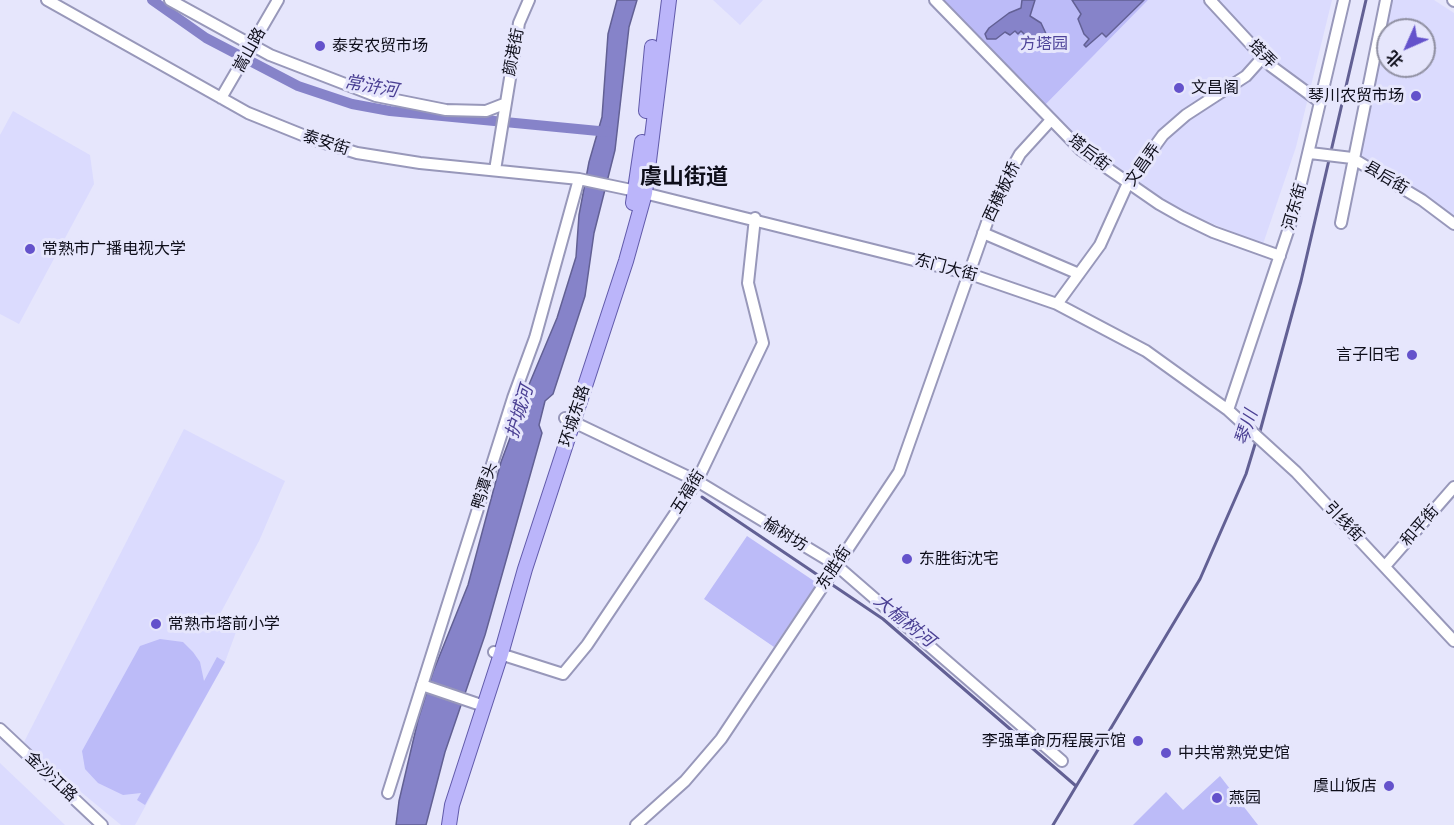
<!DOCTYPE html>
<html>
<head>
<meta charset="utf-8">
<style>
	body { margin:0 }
	#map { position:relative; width:1454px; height:825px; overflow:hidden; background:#e6e6fc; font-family:"Open Sans","Noto Sans SC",sans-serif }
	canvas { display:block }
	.north { position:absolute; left:1376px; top:18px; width:60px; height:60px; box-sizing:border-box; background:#e6e6fc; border:2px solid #9090a2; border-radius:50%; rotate:225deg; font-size:16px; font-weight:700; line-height:24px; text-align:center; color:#0e0e1a }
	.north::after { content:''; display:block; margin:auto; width:21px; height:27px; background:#6452cb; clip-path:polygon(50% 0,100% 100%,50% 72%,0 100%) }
</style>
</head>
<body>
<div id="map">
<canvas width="1454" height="825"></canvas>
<div class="north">北</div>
</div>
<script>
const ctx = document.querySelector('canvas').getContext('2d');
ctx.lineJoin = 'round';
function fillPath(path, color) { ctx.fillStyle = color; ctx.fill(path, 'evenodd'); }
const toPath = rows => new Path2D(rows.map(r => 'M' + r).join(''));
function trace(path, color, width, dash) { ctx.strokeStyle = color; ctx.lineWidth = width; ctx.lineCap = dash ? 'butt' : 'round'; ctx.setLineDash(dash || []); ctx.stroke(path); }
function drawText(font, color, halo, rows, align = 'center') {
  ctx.font = font + ' "Open Sans","Noto Sans SC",sans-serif'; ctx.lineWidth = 6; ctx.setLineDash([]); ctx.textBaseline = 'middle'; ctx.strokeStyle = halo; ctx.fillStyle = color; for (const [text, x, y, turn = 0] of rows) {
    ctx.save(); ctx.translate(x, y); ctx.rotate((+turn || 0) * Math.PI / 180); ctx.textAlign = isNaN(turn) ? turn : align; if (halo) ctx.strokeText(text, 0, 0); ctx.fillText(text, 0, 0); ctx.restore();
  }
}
fillPath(toPath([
	[713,0,763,0,740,25],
	[1148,0,1332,0,1296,147,1263,244,1181,211,1093,151,1044,106],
	[1390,0,1434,0,1454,13,1454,215,1357,154],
	[1388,30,1424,30,1424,66,1388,66],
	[13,111,90,155,94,184,19,324,0,314,0,135],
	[184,429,285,481,259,541,219,616,236,632,225,662,135,825,121,825,47,764,24,742],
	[0,763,65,825,0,825]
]), '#dbdbfe');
fillPath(toPath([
	[942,0,1148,0,1044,106],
	[747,536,817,583,774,647,704,599],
	[160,639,183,642,193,652,200,662,204,681,217,657,225,662,145,805,137,800,141,793,123,795,98,783,85,769,82,751,140,646],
	[1220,776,1258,825,1133,825,1166,792,1183,810]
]), '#bcbbf8');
const water = toPath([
	[617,0,637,0,629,27,615,150,594,233,585,296,553,394,545,401,539,425,542,433,485,635,445,752,426,825,396,825,399,801,418,720,433,672,468,585,501,462,516,422,522,419,531,393,528,387,557,318,576,257,579,215,589,162,602,117,608,34,617,0],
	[1022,0,1035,0,1030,16,1041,23,1048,38,1047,41,1033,50,1027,46,1031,41,1021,31,1018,34,1015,31,1010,35,1005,32,996,39,987,39,985,34,989,28,1009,13,1021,8,1022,0],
	[1072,0,1144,0,1106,37,1102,33,1086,47,1084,45,1089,39,1084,34,1078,19,1081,14,1072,0]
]);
fillPath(water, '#8683c9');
trace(water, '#626094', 1.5);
trace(toPath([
	[1259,435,1301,281,1366,0],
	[702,497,883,619,1076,786],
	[1053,825,1200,579,1246,474,1256,441]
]), '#626094', 3);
trace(toPath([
	[152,0,206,38,298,86,352,104,390,111,609,132]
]), '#8683c9', 10);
const minor = toPath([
	[47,0,248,113,315,140,357,153,420,163,579,179,636,191,970,274,1057,304,1146,351,1228,410,1296,472,1454,641],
	[170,0,270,55,376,96,446,110,486,111,504,104],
	[935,0,1081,150,1159,204,1182,217,1213,232,1280,256],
	[1210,0,1271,66,1320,102],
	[1453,0,1454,1],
	[221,98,278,0],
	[1310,153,1352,158,1422,200,1454,224],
	[495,170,519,23,529,0],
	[1341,223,1386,0],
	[983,233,1079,274],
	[1057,304,1100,245,1128,183,1163,135,1186,115,1246,76,1263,57],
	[1228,410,1294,213,1344,0],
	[565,418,697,481,836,565,1062,761],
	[1386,565,1454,487],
	[494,652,563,674,587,645,697,481,763,343,748,283,755,218],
	[422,685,478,704],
	[0,729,102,825],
	[388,793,513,398,535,338,579,179],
	[636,825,685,781,721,739,899,472,996,197,1020,154,1051,120]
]);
const major = toPath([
	[646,111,652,47],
	[633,203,642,142],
	[449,825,452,805,501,654,525,569,626,261,645,193,669,0]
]);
trace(minor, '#9898ba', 14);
trace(major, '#615aaa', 16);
trace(minor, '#fff', 10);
trace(major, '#bbb5fa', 14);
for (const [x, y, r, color] of [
	[320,46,6,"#6452cb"],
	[1179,88,6,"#6452cb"],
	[1416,96,6,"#6452cb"],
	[30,249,6,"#6452cb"],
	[1412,355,6,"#6452cb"],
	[907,559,6,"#6452cb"],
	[156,624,6,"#6452cb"],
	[1138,741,6,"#6452cb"],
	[1166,753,6,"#6452cb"],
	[1389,786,6,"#6452cb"],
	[1217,798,6,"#6452cb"]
]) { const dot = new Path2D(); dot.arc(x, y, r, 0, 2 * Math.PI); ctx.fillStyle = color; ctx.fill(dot); trace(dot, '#e6e6fc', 2); }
drawText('16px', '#4f459a', '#e6e6fc', [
	["方塔园",1044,44]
]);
drawText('16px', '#0e0e1a', '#e6e6fc', [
	["泰安农贸市场",332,46],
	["文昌阁",1191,88],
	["琴川农贸市场",1404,96,"right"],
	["常熟市广播电视大学",42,249],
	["言子旧宅",1400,355,"right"],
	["东胜街沈宅",919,559],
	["常熟市塔前小学",168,624],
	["李强革命历程展示馆",1126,741,"right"],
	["中共常熟党史馆",1178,753],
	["虞山饭店",1377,786,"right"],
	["燕园",1229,798]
], 'left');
drawText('16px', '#0e0e1a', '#e6e6fc', [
	["嵩山路",250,50,-61],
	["颜港街",514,52,-79],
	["塔弄",1262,54,45],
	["泰安街",326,143,18],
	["塔后街",1089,153,38],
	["文昌弄",1143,165,-55],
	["县后街",1386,178,31],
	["西横板桥",1002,192,-65],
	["河东街",1295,207,-74],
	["东门大街",946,268,15],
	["环城东路",575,416,-72],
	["鸭潭头",485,486,-72],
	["五福街",688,492,-58],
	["引线街",1344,522,46],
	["和平街",1420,526,-49],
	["榆树坊",785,535,31],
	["东胜街",834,568,-57],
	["金沙江路",51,777,43]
]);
drawText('italic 18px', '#4a3f93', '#e6e6fc', [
	["常浒河",371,87,10],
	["护城河",520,412,-73],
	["琴川",1247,428,-72],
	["大榆树河",904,621,39]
]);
drawText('bold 22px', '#0e0e1a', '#e6e6fc', [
	["虞山街道",684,178]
]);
</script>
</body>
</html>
